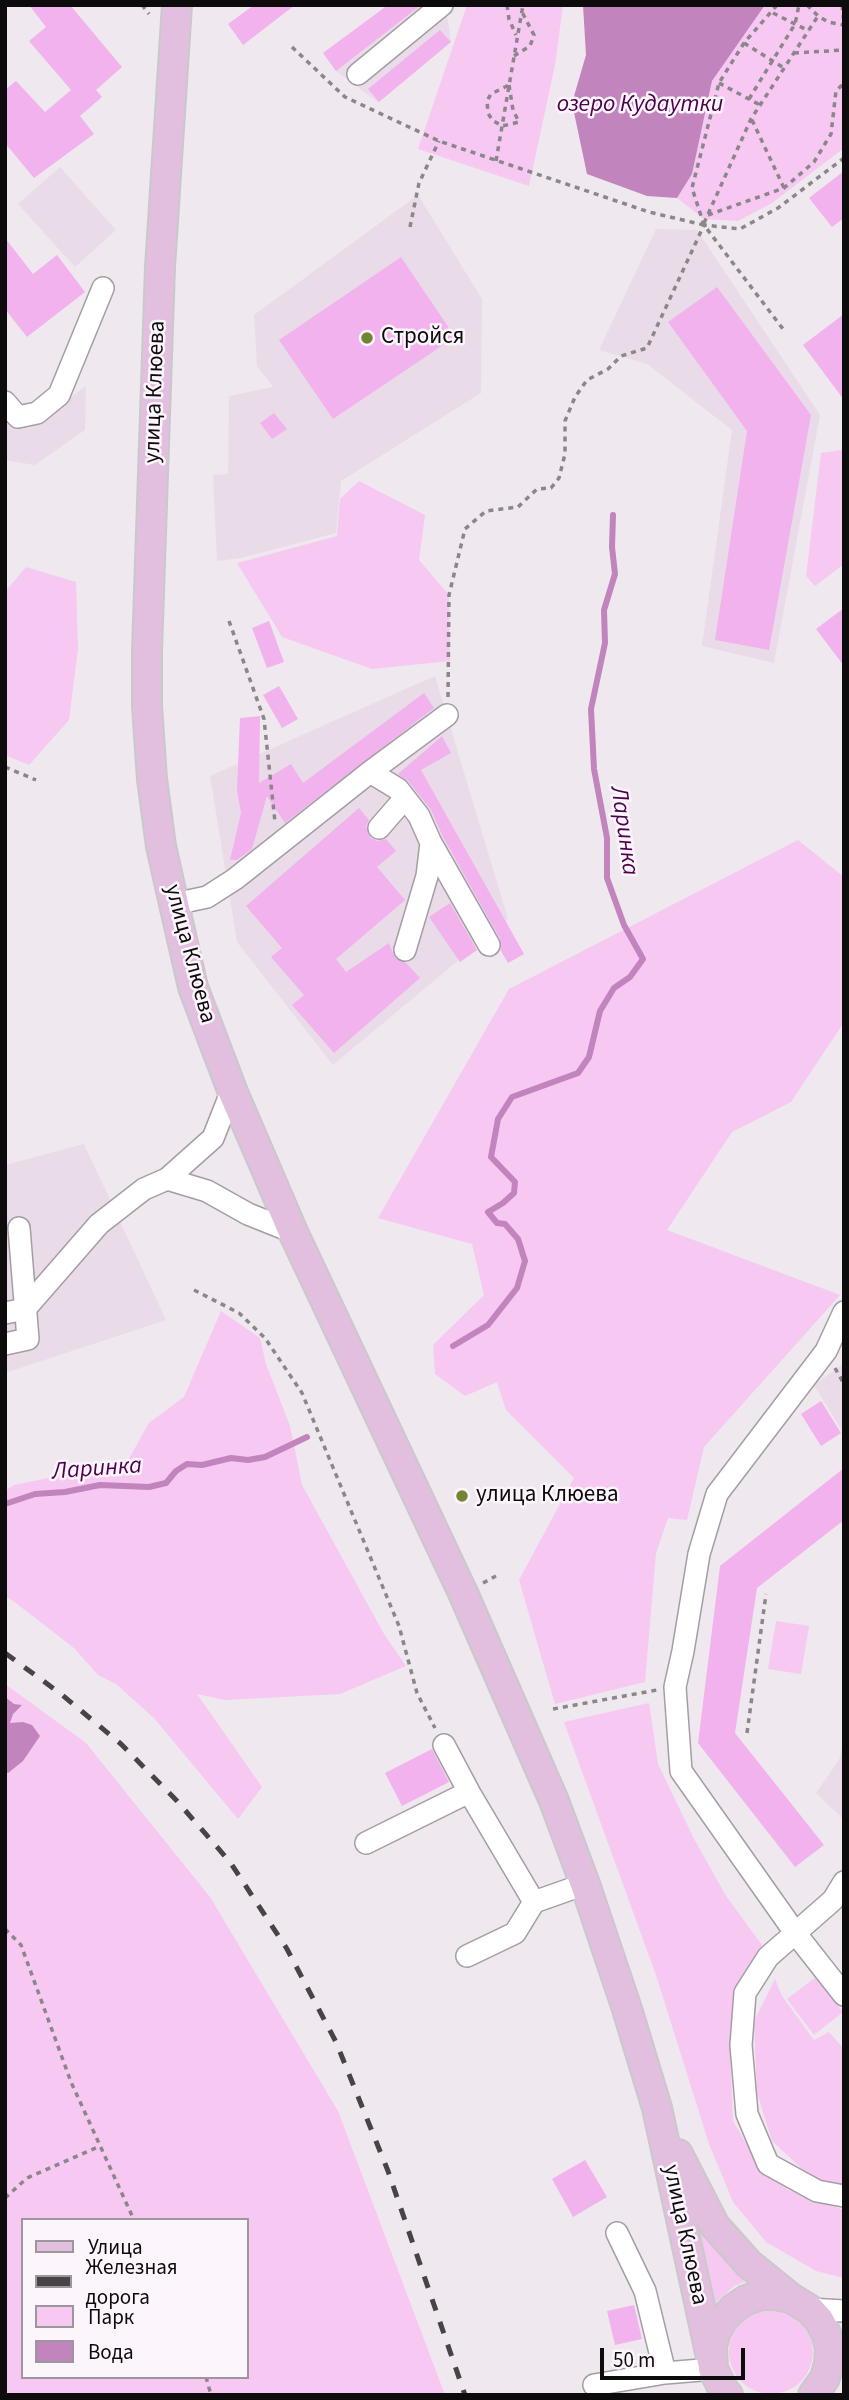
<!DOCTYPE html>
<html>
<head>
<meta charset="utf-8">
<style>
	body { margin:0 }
	#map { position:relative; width:849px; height:2400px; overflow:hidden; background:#efe8ee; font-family:"Source Sans 3",sans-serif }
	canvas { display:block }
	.frame { position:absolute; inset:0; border:7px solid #0d0b0c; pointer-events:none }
	.legend { position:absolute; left:21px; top:2218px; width:228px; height:161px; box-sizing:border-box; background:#fcf5fc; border:2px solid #9c979c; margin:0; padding:9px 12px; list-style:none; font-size:21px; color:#0d0b0c }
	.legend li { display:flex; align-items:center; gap:14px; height:35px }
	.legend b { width:35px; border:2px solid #9c979c }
	.scale { position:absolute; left:600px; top:2348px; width:145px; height:32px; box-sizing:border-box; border:4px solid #0d0b0c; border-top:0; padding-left:9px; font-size:21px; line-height:24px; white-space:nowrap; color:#0d0b0c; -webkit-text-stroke:5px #fcf5fc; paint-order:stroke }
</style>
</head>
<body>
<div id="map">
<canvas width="849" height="2400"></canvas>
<div class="frame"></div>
<ul class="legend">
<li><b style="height:9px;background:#e2bfdf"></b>Улица</li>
<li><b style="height:9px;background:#474346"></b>Железная дорога</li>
<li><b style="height:19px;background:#f6c8f2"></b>Парк</li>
<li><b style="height:19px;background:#c184bd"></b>Вода</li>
</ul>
<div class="scale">50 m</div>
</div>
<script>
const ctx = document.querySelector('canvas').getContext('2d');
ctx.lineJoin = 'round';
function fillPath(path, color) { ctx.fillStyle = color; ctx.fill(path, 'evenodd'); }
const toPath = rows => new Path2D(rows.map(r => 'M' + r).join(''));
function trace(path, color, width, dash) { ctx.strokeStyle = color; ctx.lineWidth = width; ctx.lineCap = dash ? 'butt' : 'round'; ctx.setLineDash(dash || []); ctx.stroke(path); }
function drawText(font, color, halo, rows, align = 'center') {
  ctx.font = font + ' "Source Sans 3",sans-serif'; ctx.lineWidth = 5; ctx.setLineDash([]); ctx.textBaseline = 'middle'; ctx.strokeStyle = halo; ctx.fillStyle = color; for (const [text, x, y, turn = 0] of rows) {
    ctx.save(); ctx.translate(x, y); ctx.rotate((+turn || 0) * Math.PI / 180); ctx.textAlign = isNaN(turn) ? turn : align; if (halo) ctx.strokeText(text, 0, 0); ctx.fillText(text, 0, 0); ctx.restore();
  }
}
fillPath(toPath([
	[388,5,446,5,451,42,378,102,336,71,323,53],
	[60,167,116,230,75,267,18,204],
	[418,195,482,299,481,393,341,481,336,533,241,558,217,561,213,475,228,474,229,396,273,387,257,366,254,315],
	[656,229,697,230,820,415,774,663,702,646,732,430,647,364,599,350],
	[86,386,85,430,35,465,5,460,5,407,28,429],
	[435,676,508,919,333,1065,237,942,210,776],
	[84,1144,166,1320,5,1373,5,1165],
	[844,1363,844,1434,814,1385],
	[844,1740,844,1820,816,1793,839,1760]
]), '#e9dce8');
fillPath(toPath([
	[467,5,563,5,555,65,529,186,418,149],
	[765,5,844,5,844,148,772,203,738,221,704,219,677,198,692,174,712,81],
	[842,450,844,564,815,586,806,576,821,453],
	[359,481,425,515,419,560,449,595,450,661,372,669,282,637,237,563,337,536,340,499],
	[26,567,76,582,78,649,69,720,29,765,5,755,5,592],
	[798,840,844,877,844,1022,791,1102,732,1132,667,1230,840,1295,704,1447,687,1520,668,1518,656,1553,645,1682,555,1704,519,1580,574,1478,506,1410,497,1382,465,1396,435,1374,433,1345,484,1295,472,1244,378,1218,509,989],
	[221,1311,260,1338,266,1364,290,1426,302,1485,384,1634,406,1666,340,1694,225,1700,197,1694,262,1787,238,1819,154,1718,116,1684,98,1675,74,1648,12,1600,5,1597,5,1491,14,1485,69,1474,121,1473,149,1423,184,1397],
	[776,1621,809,1626,801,1674,768,1669],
	[5,1684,86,1743,210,1897,338,2111,445,2395,5,2395],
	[23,2220,247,2220,247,2377,23,2377],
	[649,1703,658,1764,694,1839,726,1896,765,1949,735,1997,730,2052,733,2121,759,2165,788,2190,844,2210,844,2278,816,2271,766,2242,733,2202,709,2144,656,1975,564,1722],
	[816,1977,843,2012,814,2035,787,1999],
	[775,1979,782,1996,814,2040,829,2032,844,2049,844,2187,812,2178,772,2141,757,2093,754,2021],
	[691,2210,751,2279,734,2286,713,2305],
	'729 2352a42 42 0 1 1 84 0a42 42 0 1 1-84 0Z'
]), '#f6c8f2');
fillPath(toPath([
	[583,5,765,5,712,81,692,174,677,198,647,196,587,174,572,103,586,55],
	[5,1697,14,1704,22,1705,13,1714,10,1723,23,1722,32,1725,40,1736,23,1761,8,1773,5,1772]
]), '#c184bd');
trace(toPath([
	[453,1346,488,1325,517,1288,525,1261,518,1239,505,1224,497,1223,488,1212,503,1203,514,1193,515,1182,491,1157,498,1119,512,1097,578,1073,589,1057,600,1011,614,988,630,977,643,959,624,925,607,878,607,838,594,769,591,709,605,643,604,610,615,574,612,547,613,515],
	[5,1504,35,1494,65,1492,100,1485,149,1487,166,1483,176,1471,187,1464,202,1465,231,1458,248,1460,265,1457,307,1437]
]), '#c184bd', 6);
fillPath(toPath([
	[29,5,70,5,122,67,96,90,102,97,80,116,94,134,34,178,5,143,5,90,16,81,45,112,71,90,29,41,46,27],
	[254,5,295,5,243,45,228,24],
	[388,5,421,5,336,71,323,53],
	[440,30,451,42,379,102,368,89],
	[844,171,844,218,832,227,809,198],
	[5,238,33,274,57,255,85,292,27,337,5,309],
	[401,257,455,337,333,419,279,340],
	[717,287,811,415,769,650,715,640,747,431,668,322],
	[844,314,844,400,803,345],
	[274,413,287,429,272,439,260,423],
	[844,608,844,666,816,629],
	[269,621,284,662,267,668,252,628],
	[279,686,298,719,282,728,263,695],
	[424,693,434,708,285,823,267,796,252,849,237,860,230,860,241,813,237,791,240,718,260,716,259,783,291,764,303,783],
	[442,736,451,753,421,770,524,954,508,963,501,951,500,939,443,837,431,810,408,781,398,774],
	[359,808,369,820,366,826,370,837,377,841,386,839,396,851,377,867,405,900,336,959,346,972,389,943,395,958,406,963,420,978,334,1053,292,1005,304,995,271,957,282,948,246,906],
	[450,903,477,950,460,962,429,917],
	[821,1401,841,1433,821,1446,801,1414],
	[844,1468,844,1520,757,1588,735,1733,824,1845,795,1867,698,1743,720,1566],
	[432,1749,449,1782,402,1806,385,1773],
	[585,2160,607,2197,573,2217,552,2179],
	[634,2305,642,2339,615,2345,607,2311]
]), '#f2b2ed');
const minor = toPath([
	[358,74,442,5],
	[5,402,18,417,37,413,59,395,103,288],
	[370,772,447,715],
	[379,828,405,798],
	[174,904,207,897,235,879,370,772,398,789,419,816,431,843,489,945],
	[405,950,427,876,431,843],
	[167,1179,207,1191,248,1214,293,1232],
	[844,1312,826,1351,717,1494,699,1554,683,1651,675,1687,681,1771,796,1934,844,1995],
	[5,1313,25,1309,99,1224,144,1189,167,1179,213,1138,232,1090],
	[5,1344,28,1339,19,1228],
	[444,1745,469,1792],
	[366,1843,469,1792,534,1902],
	[844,1882,833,1900,768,1957,745,1993,741,2045,747,2114,768,2164,817,2191,844,2196],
	[467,1956,515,1933,534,1902,585,1884],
	[617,2233,645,2291,665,2373],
	[809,2309,844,2311],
	[594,2385,665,2373,713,2369]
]);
const major = toPath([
	[177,5,160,267,147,651,147,706,152,779,161,846,174,904,193,987,232,1090,293,1232,463,1593,554,1801,585,1884,627,2009,657,2108,712,2362],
	[678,2154,715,2226,749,2264,791,2298],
	[728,2395,723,2389,713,2369,712,2346,716,2332,723,2319,734,2308,746,2300,761,2295,776,2295,791,2298,809,2309,819,2320,826,2333,830,2348,829,2363,825,2378,813,2395]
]);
trace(minor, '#a49ea4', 24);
trace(major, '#cac9ca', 32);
trace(toPath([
	[142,5,149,14],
	[507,5,509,19,516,35],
	[777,5,744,43,719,83,692,188,704,225,783,329],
	[807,5,818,16,828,22,844,25],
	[842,5,844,23],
	[773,13,809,31],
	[744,43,784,68],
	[292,47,345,97,439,141,649,212,704,225],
	[794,53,844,50],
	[514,56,530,46,534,35,522,12],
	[719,83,760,105],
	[509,85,513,110,519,122,502,126,492,120,488,113,487,101,491,94,509,85],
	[749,99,795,24,799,5],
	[752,120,784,188],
	[496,161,523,5],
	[708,215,784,188,814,162,831,134,836,91,844,83],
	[704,223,751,119,818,16],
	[410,227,419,183,439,141],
	[229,621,264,719,275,822],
	[448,697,449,595,465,529,486,511,518,507,537,489,551,488,559,478,565,454,565,421,575,397,587,380,608,369,621,356,647,348,704,225,740,229,778,208,844,158],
	[5,767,36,780],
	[194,1290,239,1313,265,1338,302,1393,399,1626,417,1693,435,1728],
	[835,1368,844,1384],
	[483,1583,496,1576],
	[553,1709,657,1690],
	[747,1733,766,1594],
	[5,1929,21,1945,71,2082,134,2220],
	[5,2198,27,2178,100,2146],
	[206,2377,211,2395]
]), '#8b868a', 3.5, [5, 5]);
trace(minor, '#fff', 21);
trace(major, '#e2bfdf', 28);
trace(toPath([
	[5,1653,61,1694,121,1744,177,1801,230,1862,287,1949,336,2042,388,2171,465,2395]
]), '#474346', 5, [12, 12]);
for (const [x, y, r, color] of [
	[367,338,7,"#758433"],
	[462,1496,7,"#758433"]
]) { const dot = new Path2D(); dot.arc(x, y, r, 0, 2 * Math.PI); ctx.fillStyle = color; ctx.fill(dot); trace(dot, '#fcf5fc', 2.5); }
drawText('23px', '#0d0b0c', '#fcf5fc', [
	["Стройся",381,338],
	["улица Клюева",476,1496]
], 'left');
drawText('23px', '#0d0b0c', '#fcf5fc', [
	["улица Клюева",156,392,-88],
	["улица Клюева",189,954,75],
	["улица Клюева",684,2235,78]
]);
drawText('italic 24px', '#4d004c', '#fcf5fc', [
	["озеро Кудаутки",640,106],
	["Ларинка",623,831,82],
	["Ларинка",97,1470,-4]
]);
</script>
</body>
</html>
